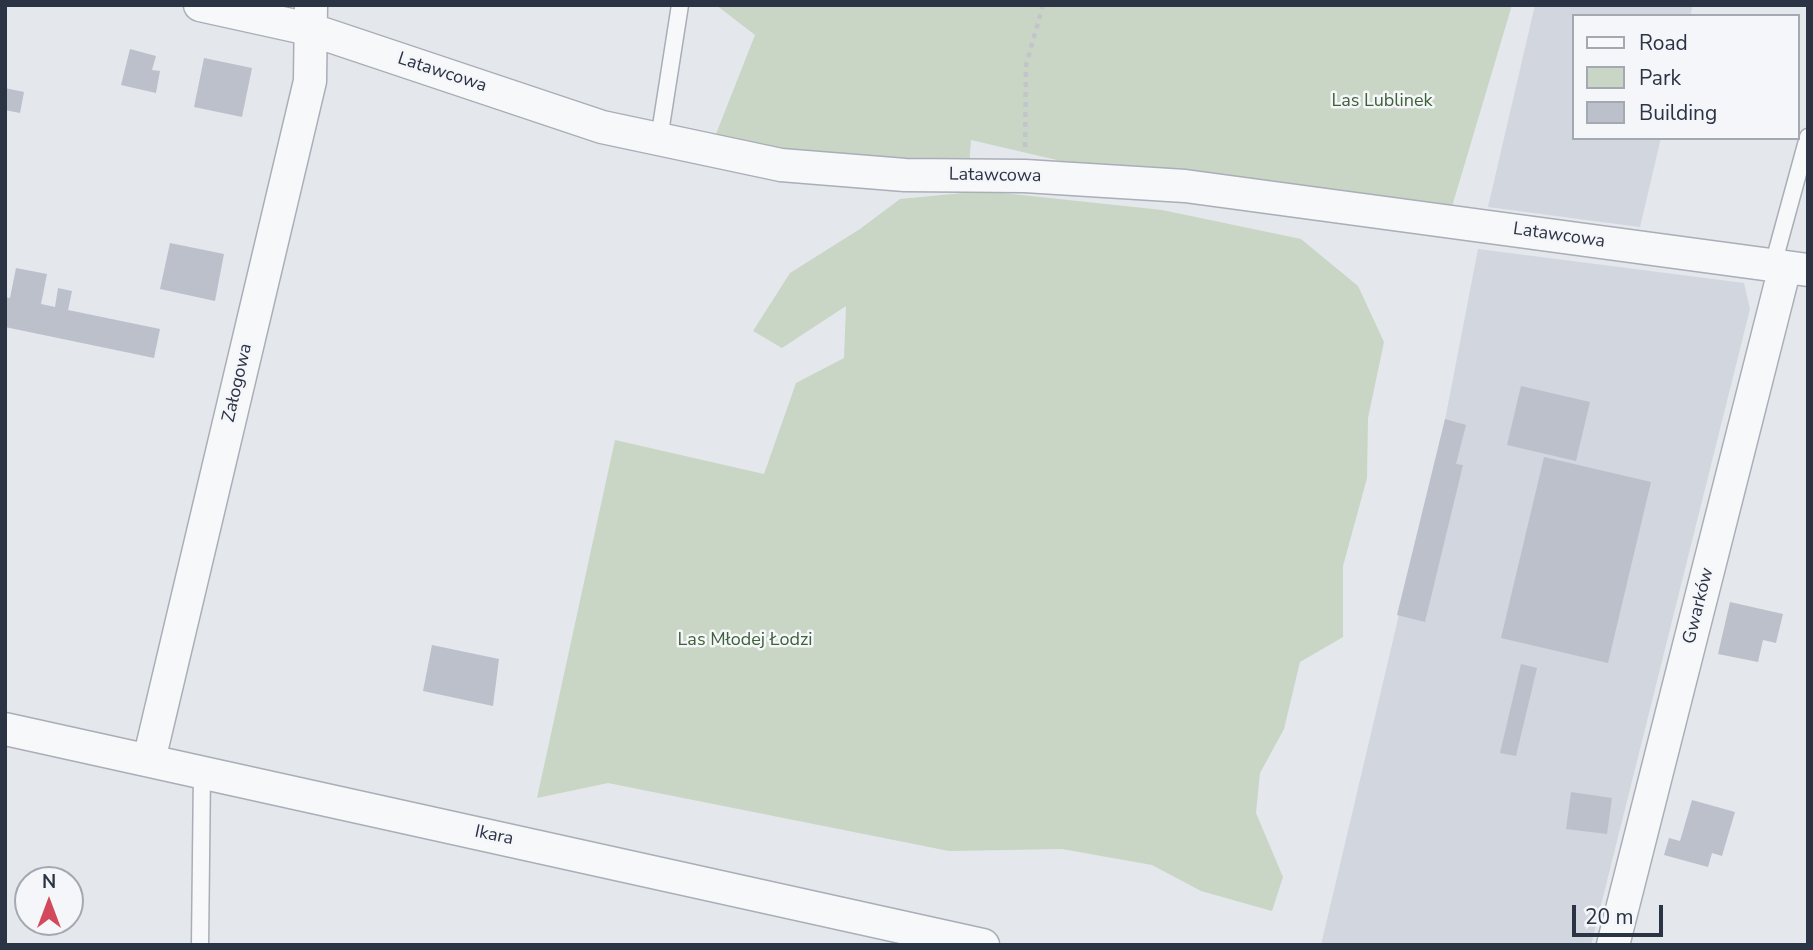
<!DOCTYPE html>
<html>
<head>
<meta charset="utf-8">
<style>
	body { margin:0 }
	#map { position:relative; width:1813px; height:950px; overflow:hidden; background:#e4e7ec; font-family:"Nunito Sans",sans-serif }
	canvas { display:block }
	.frame { position:absolute; inset:0; border:7px solid #2b3445; pointer-events:none }
	.legend { position:absolute; left:1572px; top:14px; width:228px; height:126px; box-sizing:border-box; background:#f4f6f9; border:2px solid #a4a8b1; margin:0; padding:9px 12px; list-style:none; font-size:21px; color:#2b3445 }
	.legend li { display:flex; align-items:center; gap:14px; height:35px }
	.legend b { width:35px; border:2px solid #a4a8b1 }
	.north { position:absolute; left:14px; top:866px; width:70px; height:70px; box-sizing:border-box; background:#f4f6f9; border:2px solid #a4a8b1; border-radius:50%; rotate:0deg; font-size:19px; font-weight:700; line-height:28px; text-align:center; color:#2b3445 }
	.north::after { content:''; display:block; margin:auto; width:24px; height:32px; background:#d1495b; clip-path:polygon(50% 0,100% 100%,50% 72%,0 100%) }
	.scale { position:absolute; left:1572px; top:905px; width:91px; height:32px; box-sizing:border-box; border:4px solid #2b3445; border-top:0; padding-left:9px; font-size:21px; line-height:24px; white-space:nowrap; color:#2b3445; -webkit-text-stroke:5px #f4f6f9; paint-order:stroke }
</style>
</head>
<body>
<div id="map">
<canvas width="1813" height="950"></canvas>
<div class="frame"></div>
<ul class="legend">
<li><b style="height:9px;background:#f7f8fa"></b>Road</li>
<li><b style="height:19px;background:#c9d6c5"></b>Park</li>
<li><b style="height:19px;background:#bbc0ca"></b>Building</li>
</ul>
<div class="north">N</div>
<div class="scale">20 m</div>
</div>
<script>
const ctx = document.querySelector('canvas').getContext('2d');
ctx.lineJoin = 'round';
function fillPath(path, color) { ctx.fillStyle = color; ctx.fill(path, 'evenodd'); }
const toPath = rows => new Path2D(rows.map(r => 'M' + r).join(''));
function trace(path, color, width, dash) { ctx.strokeStyle = color; ctx.lineWidth = width; ctx.lineCap = dash ? 'butt' : 'round'; ctx.setLineDash(dash || []); ctx.stroke(path); }
function drawText(font, color, halo, rows, align = 'center') {
  ctx.font = font + ' "Nunito Sans",sans-serif'; ctx.lineWidth = 5; ctx.setLineDash([]); ctx.textBaseline = 'middle'; ctx.strokeStyle = halo; ctx.fillStyle = color; for (const [text, x, y, turn = 0] of rows) {
    ctx.save(); ctx.translate(x, y); ctx.rotate((+turn || 0) * Math.PI / 180); ctx.textAlign = isNaN(turn) ? turn : align; if (halo) ctx.strokeText(text, 0, 0); ctx.fillText(text, 0, 0); ctx.restore();
  }
}
fillPath(toPath([
	[1535,5,1693,5,1690,16,1573,16,1573,138,1661,138,1640,227,1488,207],
	[1478,249,1744,283,1750,309,1591,945,1321,945,1445,420]
]), '#d2d6de');
fillPath(toPath([
	[716,5,1512,5,1451,210,1213,173,1074,164,971,140,969,167,789,151,716,134,755,35],
	[984,191,1162,210,1301,239,1358,286,1384,342,1368,418,1367,478,1343,566,1343,637,1300,662,1284,729,1260,773,1256,813,1283,877,1272,911,1201,891,1152,865,1062,849,949,851,608,783,537,798,615,440,764,474,796,383,844,358,846,306,782,348,753,331,790,273,860,229,900,199]
]), '#c9d6c5');
fillPath(toPath([
	[130,49,156,56,152,70,160,71,156,93,121,85],
	[204,58,252,68,242,117,194,107],
	[5,88,24,92,20,113,5,110],
	[170,243,224,254,215,301,160,289],
	[16,268,47,274,41,304,55,307,58,288,72,291,68,310,160,329,154,358,5,327,5,297,10,298],
	[1521,386,1590,402,1576,461,1507,445],
	[1445,419,1466,425,1456,464,1463,465,1425,622,1397,615],
	[1544,457,1651,482,1608,663,1501,638],
	[1730,602,1783,614,1776,643,1763,640,1758,662,1718,654],
	[432,645,499,659,493,706,423,691],
	[1521,664,1537,668,1516,756,1500,753],
	[1571,792,1612,798,1607,834,1566,829],
	[1692,800,1735,812,1722,856,1712,853,1708,867,1664,855,1669,838,1680,841]
]), '#bbc0ca');
const lane = toPath([
	[659,139,680,5],
	[1773,265,1808,137],
	[200,945,202,772]
]);
const street = toPath([
	[200,5,309,29,602,127,781,165,905,175,1025,176,1185,186,1808,270],
	[5,729,983,945],
	[149,760,310,81,311,5],
	[1613,945,1785,267]
]);
trace(lane, '#a9aeb7', 19);
trace(street, '#a9aeb7', 35);
trace(toPath([
	[1025,147,1026,65,1043,5]
]), '#c2c5cb', 4.5, [5, 5]);
trace(lane, '#f7f8fa', 16);
trace(street, '#f7f8fa', 32);
drawText('18px', '#2b3445', '#f4f6f9', [
	["Latawcowa",442,73,18],
	["Latawcowa",995,176,1],
	["Latawcowa",1559,236,8],
	["Załogowa",238,383,-77],
	["Gwarków",1699,606,-76],
	["Ikara",494,836,12]
]);
drawText('18px', '#3f6138', '#f4f6f9', [
	["Las Lublinek",1382,102],
	["Las Młodej Łodzi",745,641]
]);
</script>
</body>
</html>
